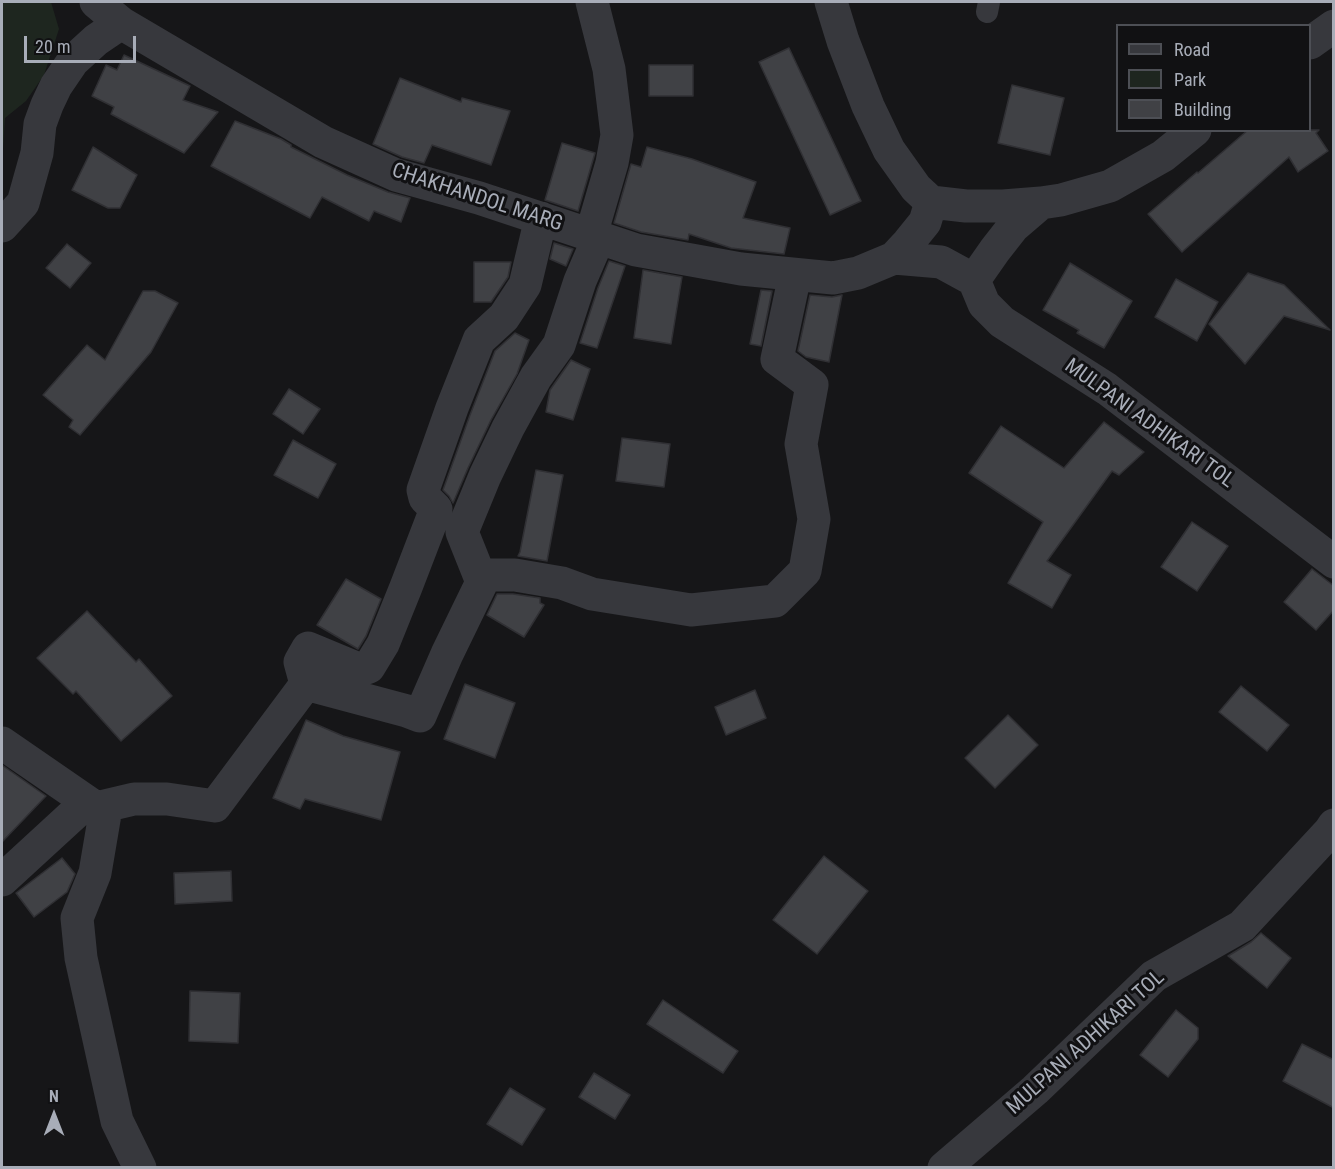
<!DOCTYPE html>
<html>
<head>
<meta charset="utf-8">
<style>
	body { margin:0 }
	#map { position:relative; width:1335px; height:1169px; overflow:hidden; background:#161618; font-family:"Roboto Condensed",sans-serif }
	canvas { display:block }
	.frame { position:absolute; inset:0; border:3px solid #a8adb8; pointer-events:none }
	.legend { position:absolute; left:1116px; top:24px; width:195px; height:108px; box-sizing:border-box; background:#111113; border:2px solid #4d4f55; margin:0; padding:8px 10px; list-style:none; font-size:18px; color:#a8adb8 }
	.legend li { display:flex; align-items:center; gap:12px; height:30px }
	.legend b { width:30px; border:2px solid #4d4f55 }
	.north { position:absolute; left:24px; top:1085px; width:60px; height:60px; -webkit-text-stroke:4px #111113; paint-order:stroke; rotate:0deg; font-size:16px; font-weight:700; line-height:24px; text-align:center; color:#a8adb8 }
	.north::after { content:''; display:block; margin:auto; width:21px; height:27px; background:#a8adb8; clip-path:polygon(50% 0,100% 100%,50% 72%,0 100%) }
	.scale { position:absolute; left:24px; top:36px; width:112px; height:27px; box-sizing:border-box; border:3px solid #a8adb8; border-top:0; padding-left:8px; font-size:18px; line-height:21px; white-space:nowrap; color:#a8adb8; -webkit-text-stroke:4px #111113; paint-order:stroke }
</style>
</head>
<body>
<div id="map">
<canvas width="1335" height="1169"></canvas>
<div class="frame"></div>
<ul class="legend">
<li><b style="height:8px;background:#37383d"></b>Road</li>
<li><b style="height:16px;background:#1e261f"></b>Park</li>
<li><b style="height:16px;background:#404145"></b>Building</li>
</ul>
<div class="north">N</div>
<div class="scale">20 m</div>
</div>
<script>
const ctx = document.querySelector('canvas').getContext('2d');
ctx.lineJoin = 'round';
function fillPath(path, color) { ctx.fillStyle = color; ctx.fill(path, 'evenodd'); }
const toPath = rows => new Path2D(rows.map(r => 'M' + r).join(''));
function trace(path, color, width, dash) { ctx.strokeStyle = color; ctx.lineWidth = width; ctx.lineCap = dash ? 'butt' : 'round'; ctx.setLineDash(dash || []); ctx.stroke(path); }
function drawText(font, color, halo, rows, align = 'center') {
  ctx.font = font + ' "Roboto Condensed",sans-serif'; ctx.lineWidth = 6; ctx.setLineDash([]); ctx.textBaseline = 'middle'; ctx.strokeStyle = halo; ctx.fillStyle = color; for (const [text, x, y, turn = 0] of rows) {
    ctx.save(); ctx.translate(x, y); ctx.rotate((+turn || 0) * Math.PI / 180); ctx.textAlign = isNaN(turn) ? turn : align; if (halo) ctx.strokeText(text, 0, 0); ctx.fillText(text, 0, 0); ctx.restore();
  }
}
fillPath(toPath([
	[2,2,51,2,59,29,44,75,26,101,5,118,2,165]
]), '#1e261f');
const building = toPath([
	[789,48,861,201,830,215,759,62,789,48],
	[124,55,190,86,183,100,218,112,184,153,111,114,114,107,92,96,106,65,117,70,124,55],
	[649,65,693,65,693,96,649,96,649,65],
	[400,78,461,102,462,98,510,111,491,165,432,145,424,163,402,157,373,144,400,78],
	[1012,85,1064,98,1050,155,998,143,1012,85],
	[235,121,281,139,291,145,291,147,347,175,388,192,410,198,401,222,374,211,369,221,322,197,310,218,211,166,235,121],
	[1248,130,1319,130,1316,133,1328,151,1298,172,1289,157,1182,252,1148,214,1197,172,1198,173,1248,130],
	[562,143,595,153,578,211,545,200,562,143],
	[93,147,137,175,120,208,108,208,72,190,93,147],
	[647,147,692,159,756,182,743,218,790,228,784,254,731,248,689,234,688,240,641,232,614,223,631,164,641,167,647,147],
	[554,243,573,249,566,266,550,259,554,243],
	[67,244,91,263,70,288,46,268,67,244],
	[609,261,625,266,597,348,580,343,598,288,609,261],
	[474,262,511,262,508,277,491,302,474,302,474,262],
	[1070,263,1132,301,1104,348,1077,333,1079,330,1043,310,1070,263],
	[643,270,682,277,671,344,634,338,643,270],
	[1248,273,1284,285,1330,330,1284,316,1245,364,1209,324,1248,273],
	[1176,279,1218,302,1197,341,1155,317,1176,279],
	[761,290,772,291,761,346,750,344,761,290],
	[143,291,155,291,178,303,151,352,80,435,69,427,73,420,43,395,87,345,105,360,143,291],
	[810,295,832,297,842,295,829,362,806,357,798,351,810,295],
	[515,333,529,340,517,374,491,420,468,468,453,503,449,496,443,490,470,415,495,351,515,333],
	[571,360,590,369,573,420,546,412,550,390,571,360],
	[289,389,320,409,303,434,273,414,289,389],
	[1104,422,1144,452,1119,475,1112,471,1047,561,1071,575,1052,608,1008,583,1043,522,969,473,1001,426,1064,468,1104,422],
	[622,438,670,444,664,487,616,481,622,438],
	[293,440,336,464,318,498,274,475,293,440],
	[536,470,563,475,547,561,518,556,520,552,536,470],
	[1192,522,1228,546,1197,591,1161,567,1192,522],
	[1312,569,1334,586,1334,610,1316,630,1284,602,1312,569],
	[346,579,381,599,366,636,358,649,317,625,346,579],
	[497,594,513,594,540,598,540,603,544,605,524,637,487,615,497,594],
	[87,611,136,662,139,659,172,696,121,741,76,691,73,694,37,658,87,611],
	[465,684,515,703,495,758,444,739,465,684],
	[1241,686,1289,725,1267,751,1219,712,1241,686],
	[755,690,766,718,726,735,715,707,755,690],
	[1008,715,1038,745,995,788,965,758,1008,715],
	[306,720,343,736,400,752,381,820,305,799,300,809,273,798,306,720],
	[2,765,46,796,2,842,2,765],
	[824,856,868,891,817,954,773,920,824,856],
	[62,858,75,874,67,892,34,917,16,893,62,858],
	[231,871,232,901,175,904,174,873,231,871],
	[1261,933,1291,958,1267,988,1228,956,1251,942,1261,933],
	[190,991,240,993,238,1043,189,1041,190,991],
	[663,1000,738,1051,723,1073,647,1024,663,1000],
	[1176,1010,1198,1028,1198,1039,1168,1077,1140,1055,1176,1010],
	[1302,1044,1334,1060,1334,1108,1283,1081,1302,1044],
	[594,1073,630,1095,615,1119,579,1097,594,1073],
	[510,1088,545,1109,522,1145,487,1124,510,1088]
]);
fillPath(building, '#404145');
trace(building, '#303034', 1.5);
trace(toPath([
	[987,12,989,2]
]), '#37383d', 22);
trace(toPath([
	[96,2,121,23,323,142,396,175,479,198,636,250,741,269,833,278,858,273,894,258],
	[831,2,843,41,868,106,889,150,916,188,931,202],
	[1310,43,1334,26],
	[931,202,966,206,1003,206,1041,203,1013,227,995,250,974,280,941,262,894,258,908,243,925,222,931,202],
	[1041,203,1061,200,1110,186,1163,156,1195,130],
	[2,226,23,203,37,153,40,124,47,105,56,86,73,61,96,40,121,23],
	[591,235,612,163,617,135,609,69,592,2],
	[974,280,984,304,1002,322,1107,389,1334,562],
	[480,575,515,575,562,583,592,594,691,610,775,601,805,571,814,519,801,444,812,385,777,359,795,275],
	[306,684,300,662,308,648,361,670,369,667,383,644,406,587,436,509,425,498,423,490,452,408,479,340,504,317,525,285,541,218],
	[2,743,105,814,95,873,77,918,81,958,117,1121,140,1168],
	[96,808,134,799,167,799,215,806,306,684,407,711,420,716,447,654,482,582,462,532,485,476,508,428,536,377,559,345,580,281,599,237],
	[2,880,87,802],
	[944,1168,1035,1090,1154,976,1242,926,1330,831,1334,825]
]), '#37383d', 33);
drawText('21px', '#a8adb8', '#111113', [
	["CHAKHANDOL MARG",477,198,18],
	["MULPANI ADHIKARI TOL",1149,424,36],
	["MULPANI ADHIKARI TOL",1086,1043,-42]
]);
</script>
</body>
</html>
